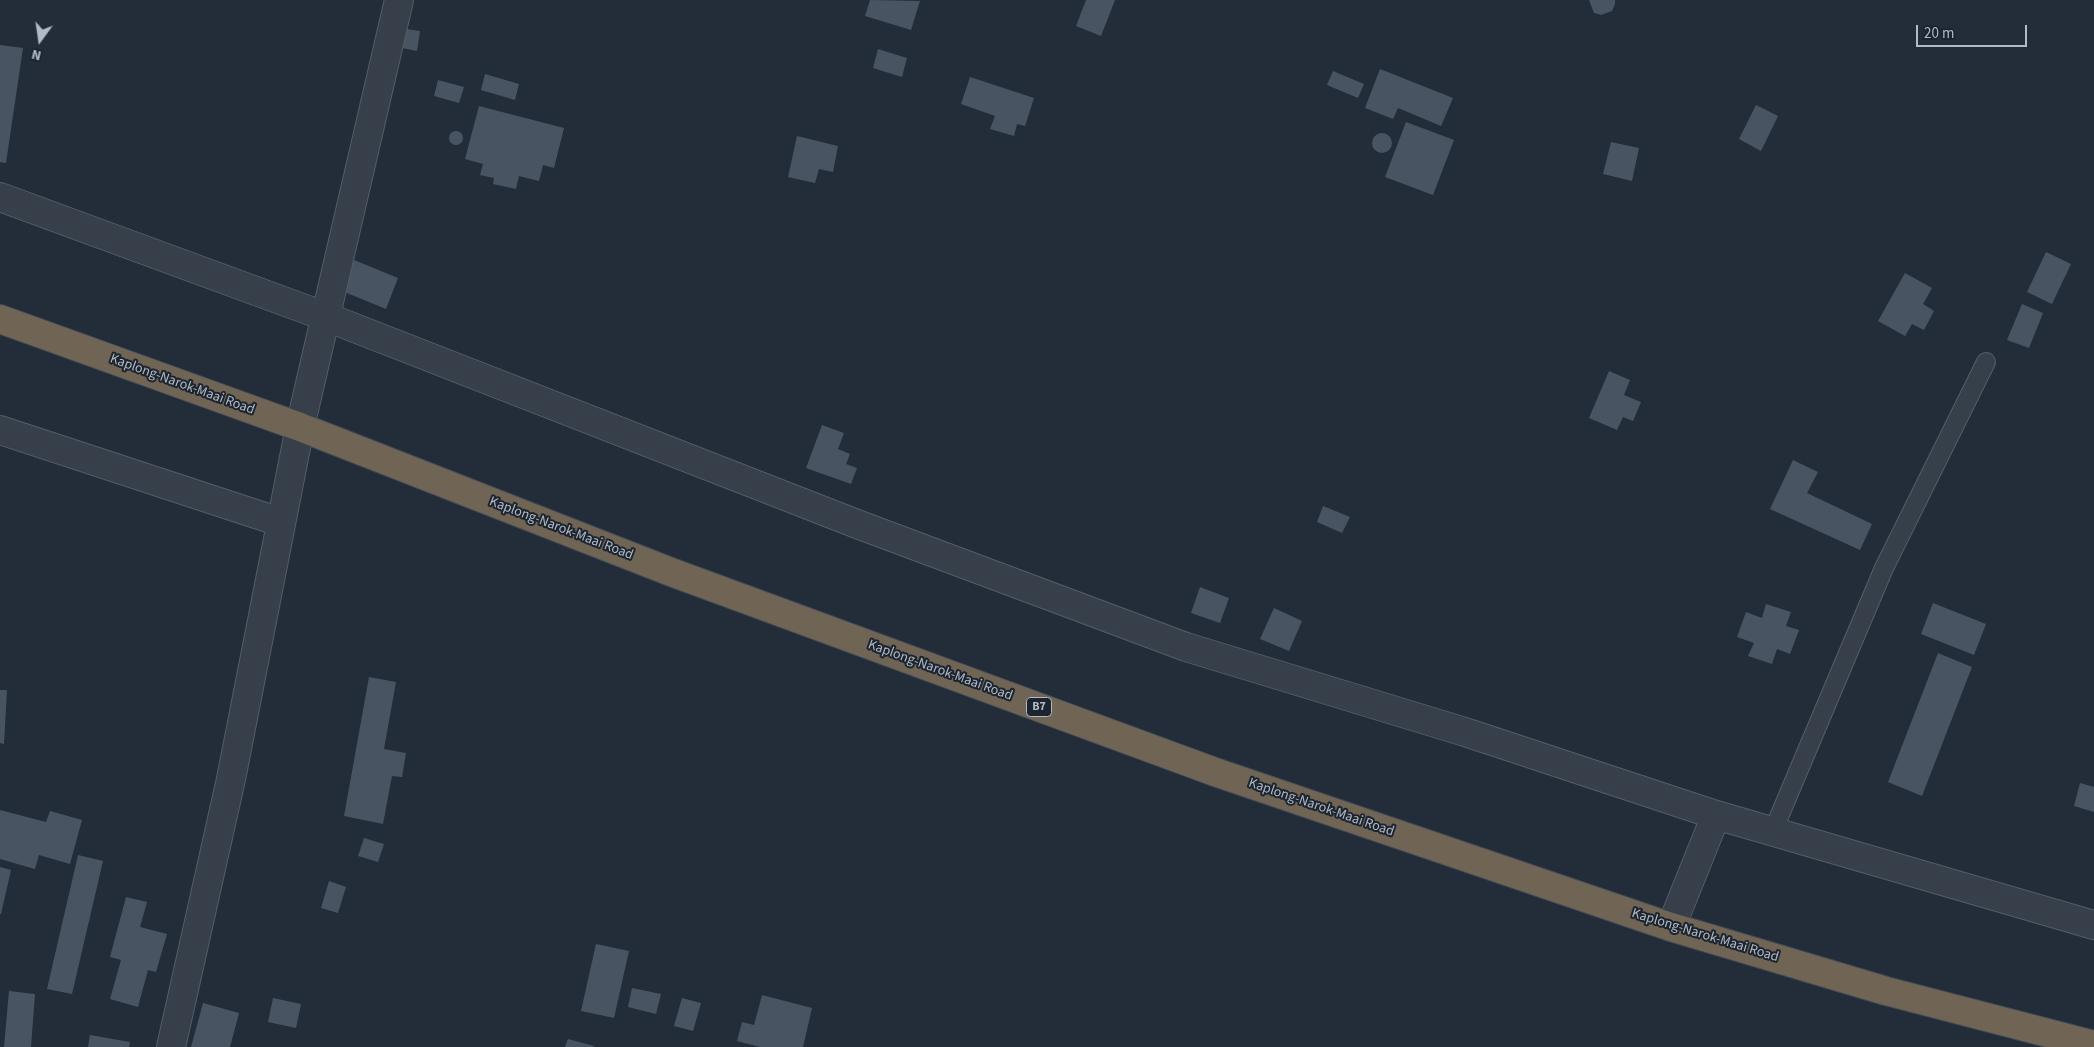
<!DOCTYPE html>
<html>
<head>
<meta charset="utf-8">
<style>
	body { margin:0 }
	#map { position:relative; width:2094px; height:1047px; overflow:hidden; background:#232d3a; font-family:"Source Sans 3",sans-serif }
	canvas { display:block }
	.north { position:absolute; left:15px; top:15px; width:50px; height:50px; -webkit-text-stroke:4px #1c242f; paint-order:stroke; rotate:194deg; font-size:14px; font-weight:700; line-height:20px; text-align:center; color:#b1bac6 }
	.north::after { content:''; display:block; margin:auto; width:18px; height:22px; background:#b1bac6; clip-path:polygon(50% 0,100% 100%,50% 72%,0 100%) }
	.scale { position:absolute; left:1916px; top:25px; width:111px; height:22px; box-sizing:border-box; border:2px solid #b1bac6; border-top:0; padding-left:6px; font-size:15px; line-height:18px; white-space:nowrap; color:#b1bac6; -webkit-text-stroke:4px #1c242f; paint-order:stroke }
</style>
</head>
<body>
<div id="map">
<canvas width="2094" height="1047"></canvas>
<div class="north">N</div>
<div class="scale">20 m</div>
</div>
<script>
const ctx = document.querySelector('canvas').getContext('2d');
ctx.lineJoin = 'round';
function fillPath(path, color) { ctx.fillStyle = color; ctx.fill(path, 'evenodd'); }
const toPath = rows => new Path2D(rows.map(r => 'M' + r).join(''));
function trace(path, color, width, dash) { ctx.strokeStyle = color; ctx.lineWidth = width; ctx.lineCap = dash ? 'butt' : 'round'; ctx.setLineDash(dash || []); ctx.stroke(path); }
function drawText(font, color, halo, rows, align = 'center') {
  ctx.font = font + ' "Source Sans 3",sans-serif'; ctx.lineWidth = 4; ctx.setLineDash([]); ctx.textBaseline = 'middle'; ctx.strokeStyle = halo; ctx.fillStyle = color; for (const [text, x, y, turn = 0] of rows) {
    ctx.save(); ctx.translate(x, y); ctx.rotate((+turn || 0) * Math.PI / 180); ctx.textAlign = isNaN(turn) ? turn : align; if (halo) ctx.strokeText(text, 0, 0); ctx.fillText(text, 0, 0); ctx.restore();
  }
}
fillPath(toPath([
	[870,0,920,1,911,30,865,16],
	[1086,0,1115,0,1101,36,1076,26],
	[1589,0,1615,0,1615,4,1612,11,1601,15,1594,13],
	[406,29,420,31,417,51,402,48],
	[0,45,23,48,6,163,0,162],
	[878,49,907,58,902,77,873,68],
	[1380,69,1453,98,1441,126,1398,108,1393,119,1365,108],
	[1333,71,1364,84,1358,98,1327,85],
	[485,74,519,84,515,100,481,90],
	[970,77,1034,98,1025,126,1017,124,1014,136,990,129,995,116,961,104],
	[438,80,464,87,459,103,434,96],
	[1756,105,1778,116,1761,151,1739,139],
	[479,106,564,128,554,168,543,165,539,181,519,176,516,189,493,184,494,178,480,175,483,164,465,159],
	[1406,122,1454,140,1433,195,1385,177],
	'449 138a7 7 0 1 1 14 0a7 7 0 1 1-14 0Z',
	'1372 143a10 10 0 1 1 20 0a10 10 0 1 1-20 0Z',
	[797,136,838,146,833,172,819,169,815,183,788,177],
	[1611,142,1639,148,1632,181,1603,174],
	[2046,252,2071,264,2052,304,2027,292],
	[354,260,398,278,386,309,342,291],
	[1905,273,1932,288,1923,304,1934,311,1924,330,1912,324,1905,336,1878,321],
	[2022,304,2043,313,2029,348,2007,340],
	[1609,371,1630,380,1624,395,1641,402,1633,421,1623,417,1617,430,1589,418],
	[822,425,844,433,838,449,850,454,846,464,857,468,851,484,806,468],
	[1793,460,1818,472,1807,493,1872,524,1860,550,1770,509],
	[1323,506,1350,517,1342,533,1317,522],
	[1200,587,1229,598,1220,623,1191,613],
	[1933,603,1986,624,1974,655,1921,634],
	[1766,604,1791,612,1786,626,1799,630,1790,654,1777,649,1772,664,1748,656,1754,643,1737,637,1746,612,1762,618],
	[1274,608,1302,621,1289,651,1260,639],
	[1938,653,1972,667,1922,796,1888,782],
	[369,677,396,682,384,749,406,753,402,777,392,776,383,824,344,816],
	[0,690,7,690,4,744,0,743],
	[2080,783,2094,787,2094,812,2074,806],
	[0,810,46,822,50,811,82,820,70,864,39,855,35,869,0,859],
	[364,838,384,844,378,862,358,856],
	[78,855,103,861,72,994,47,989],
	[0,867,11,870,1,914,0,914],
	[329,881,346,887,338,913,321,908],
	[126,897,147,902,140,927,167,934,156,972,148,970,138,1007,110,999,121,960,110,957],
	[596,944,629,951,614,1018,581,1011],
	[632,988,661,994,656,1014,628,1007],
	[9,991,35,994,31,1047,4,1047],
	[762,995,812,1008,803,1047,760,1047,737,1041,742,1022,754,1025],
	[273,998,301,1004,296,1028,268,1022],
	[682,998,701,1003,693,1031,674,1026],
	[203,1003,239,1013,230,1047,191,1047],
	[90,1035,130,1042,129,1047,88,1047],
	[568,1039,594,1046,594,1047,565,1047]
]), '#495463');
const lane = toPath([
	[1773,831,1884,568,1986,362]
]);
const street = toPath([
	[0,197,324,316,857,524,1186,647,1465,732,1716,815,2094,925],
	[0,430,280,522],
	[1671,927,1716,815],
	[171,1047,231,779,300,427,399,0]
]);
const highway = toPath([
	[0,319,300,427,671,572,1215,772,1671,927,1886,991,2094,1045]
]);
trace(lane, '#545d68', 20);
trace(street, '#545d68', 30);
trace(highway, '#414a55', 30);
trace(lane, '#363f4a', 18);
trace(street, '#363f4a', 28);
trace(highway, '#706454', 28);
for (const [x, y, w] of [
	[1039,707,25]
]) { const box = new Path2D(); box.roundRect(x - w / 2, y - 9.5, w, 19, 4); ctx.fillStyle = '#1c242f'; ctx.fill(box); trace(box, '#b1bac6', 1); }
drawText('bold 12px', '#b1bac6', null, [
	["B7",1039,707]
]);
drawText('14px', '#b1bac6', '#1c242f', [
	["Kaplong-Narok-Maai Road",182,385,20],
	["Kaplong-Narok-Maai Road",561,529,21],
	["Kaplong-Narok-Maai Road",940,671,20],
	["Kaplong-Narok-Maai Road",1321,808,19],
	["Kaplong-Narok-Maai Road",1705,936,17]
]);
</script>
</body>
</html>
